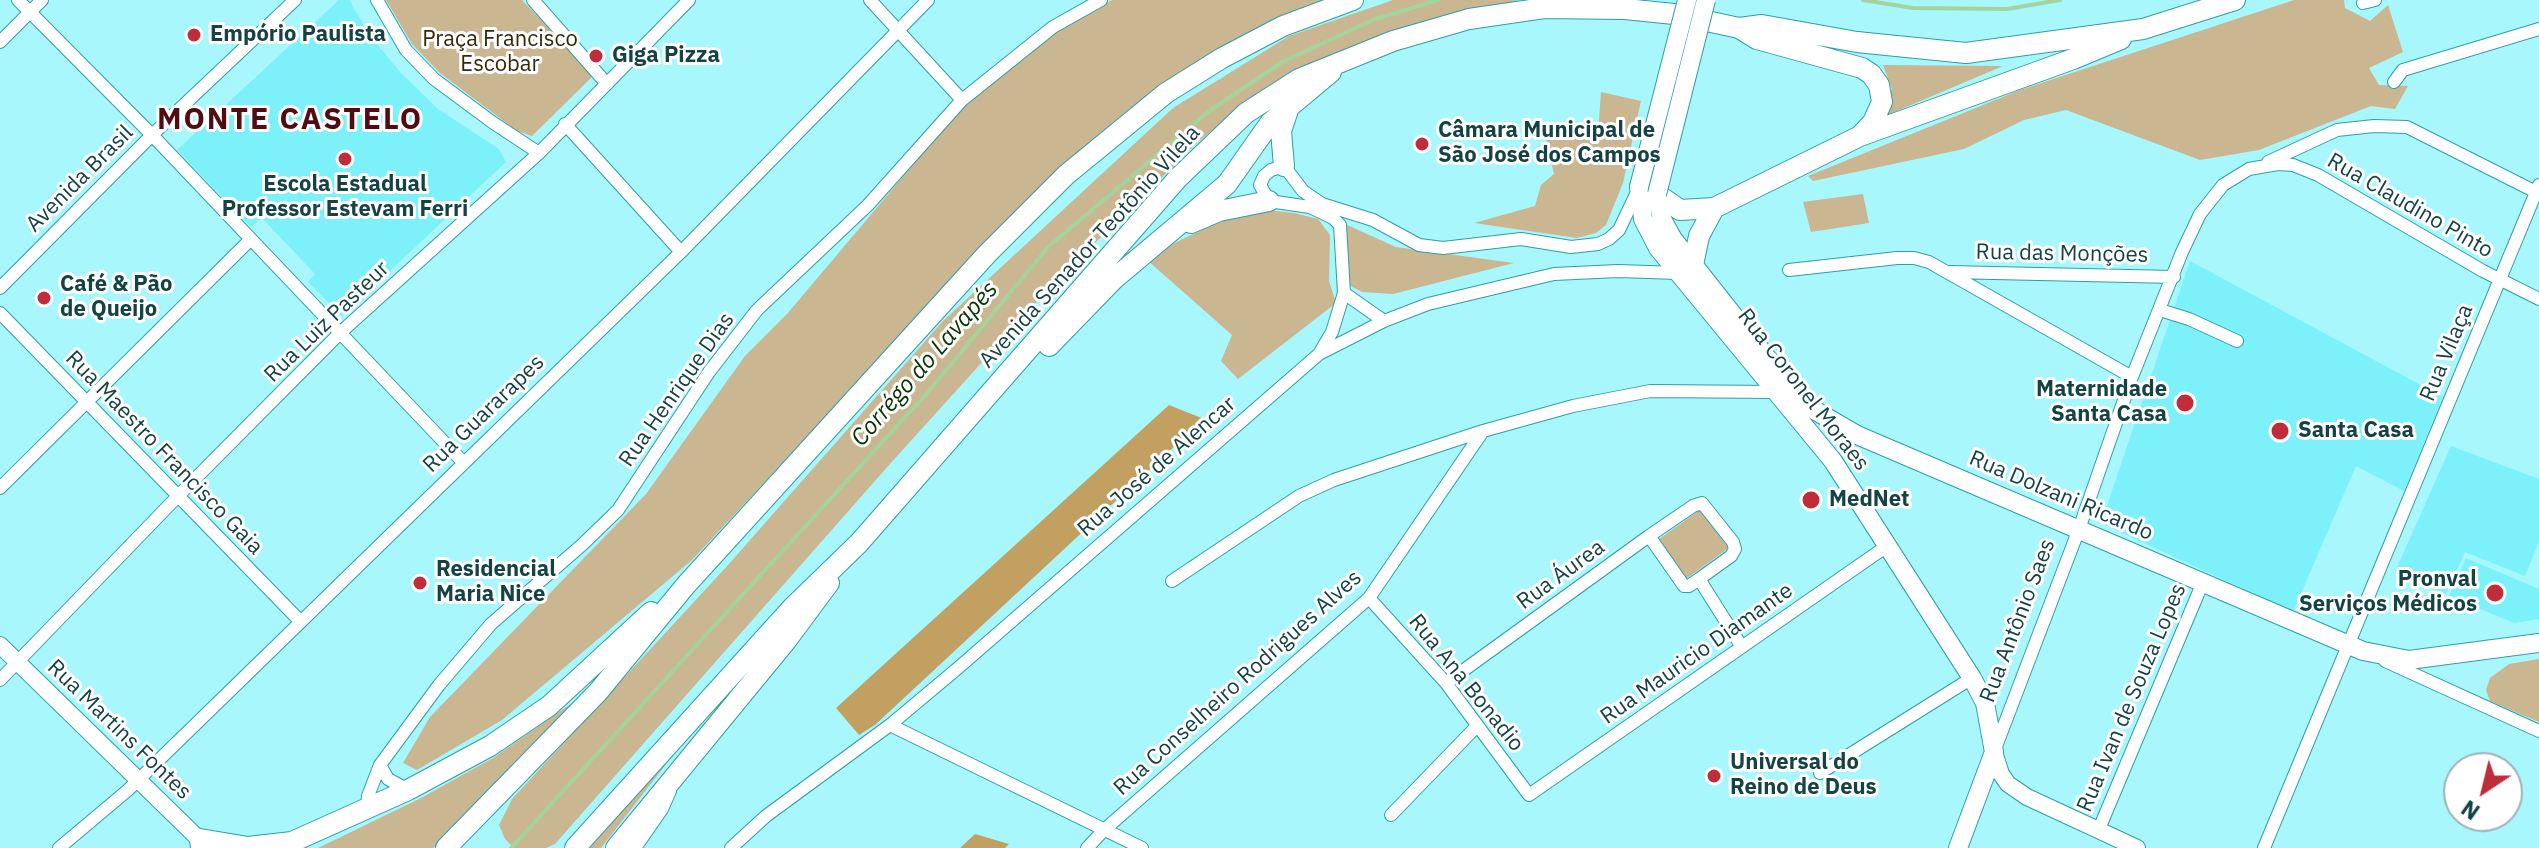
<!DOCTYPE html>
<html>
<head>
<meta charset="utf-8">
<style>
	body { margin:0 }
	#map { position:relative; width:2539px; height:848px; overflow:hidden; background:#a8f7fd; font-family:"IBM Plex Sans",sans-serif }
	canvas { display:block }
	.north { position:absolute; left:2443px; top:752px; width:80px; height:80px; box-sizing:border-box; background:#fff; border:2px solid #a1b3b5; border-radius:50%; rotate:215deg; font-size:22px; font-weight:700; line-height:32px; text-align:center; color:#154245 }
	.north::after { content:''; display:block; margin:auto; width:28px; height:36px; background:#be2d39; clip-path:polygon(50% 0,100% 100%,50% 72%,0 100%) }
</style>
</head>
<body>
<div id="map">
<canvas width="2539" height="848"></canvas>
<div class="north">N</div>
</div>
<script>
const ctx = document.querySelector('canvas').getContext('2d');
ctx.lineJoin = 'round';
function fillPath(path, color) { ctx.fillStyle = color; ctx.fill(path, 'evenodd'); }
const toPath = rows => new Path2D(rows.map(r => 'M' + r).join(''));
function trace(path, color, width, dash) { ctx.strokeStyle = color; ctx.lineWidth = width; ctx.lineCap = dash ? 'butt' : 'round'; ctx.setLineDash(dash || []); ctx.stroke(path); }
function drawText(font, color, halo, rows, align = 'center') {
  ctx.font = font + ' "IBM Plex Sans",sans-serif'; ctx.lineWidth = 6; ctx.setLineDash([]); ctx.textBaseline = 'middle'; ctx.strokeStyle = halo; ctx.fillStyle = color; for (const [text, x, y, turn = 0] of rows) {
    ctx.save(); ctx.translate(x, y); ctx.rotate((+turn || 0) * Math.PI / 180); ctx.textAlign = isNaN(turn) ? turn : align; if (halo) ctx.strokeText(text, 0, 0); ctx.fillText(text, 0, 0); ctx.restore();
  }
}
fillPath(toPath([
	[339,0,349,0,371,37,401,73,438,109,499,149,506,162,342,316,308,282,315,274,262,218,251,227,177,150],
	[2190,261,2443,397,2404,491,2356,466,2293,612,2101,523],
	[2451,446,2539,479,2539,541,2525,576,2465,552,2446,594,2395,572],
	[2466,558,2539,589,2539,619,2514,623,2449,596]
]), '#7cf1f9');
fillPath(toPath([
	[386,0,522,0,594,75,532,136,517,131,440,73,412,44],
	[1112,0,1324,0,1163,92,935,299,692,560,502,720,417,770,403,763,430,717,646,494,745,356,787,314,966,102,1056,31],
	[1393,0,1519,0,1388,34,1245,103,1199,141,1052,285,889,465,555,844,546,848,514,848,505,839,499,825,512,799,728,565,943,321,1173,108,1289,36],
	[2294,0,2344,0,2345,8,2370,21,2388,5,2403,52,2369,68,2379,85,2408,86,2395,109,2371,106,2259,150,2200,160,2066,110,2024,120,1964,149,1813,181,1808,176,2020,90],
	[1883,65,2003,66,1878,119,1892,89],
	[1601,92,1641,101,1623,183,1606,225,1596,233,1577,238,1474,223,1535,206,1541,185,1554,174,1546,139,1598,134],
	[1863,194,1869,223,1811,232,1803,202],
	[1267,210,1294,213,1318,219,1330,235,1329,281,1336,303,1238,379,1221,361,1232,335,1147,260,1158,251,1216,223],
	[1345,224,1396,247,1514,263,1393,294,1362,292,1349,285],
	[1701,509,1730,547,1686,579,1658,540],
	[2539,659,2539,722,2490,701,2486,690,2490,678,2509,664],
	[575,701,478,809,433,848,318,848,421,798,493,758],
	[709,709,601,848,585,848]
]), '#cab691');
fillPath(toPath([
	[1169,405,1204,419,875,725,859,735,836,708],
	[975,834,1009,844,1005,848,960,848]
]), '#c2a061');
trace(toPath([
	[1863,0,1913,8,2007,9,2060,0],
	[511,848,929,391,1048,247,1208,112,1282,62,1375,19,1439,0]
]), '#a3d49d', 4);
const minor = toPath([
	[18,0,152,135,463,462],
	[377,0,406,50,434,79,492,122,539,153],
	[533,0,607,84],
	[870,0,962,100],
	[2363,3,2375,0],
	[0,42,42,0],
	[2394,82,2403,70,2539,29],
	[565,124,681,252],
	[2268,162,2337,130,2374,126,2407,127,2536,192],
	[1789,270,1897,258,1914,258,1929,262,2132,377],
	[1949,272,2174,277],
	[0,288,152,135,295,0],
	[1344,293,1384,321],
	[2160,310,2189,319,2237,341],
	[0,313,300,621],
	[1319,354,1332,332,1344,293,1340,225,1333,218,1310,207,1269,201,1260,185,1264,176,1271,170,1284,166,1303,191,1322,204,1373,220,1419,245,1443,248,1521,239,1571,247,1598,244,1609,239,1619,230,1639,188],
	[0,488,251,239],
	[1649,536,1684,586,1689,586,1699,579,1742,647],
	[1172,581,1299,496,1334,480,1483,431,1573,406,1650,391,1776,392],
	[1369,598,1446,683,1529,795,1887,546],
	[2385,661,2539,731],
	[0,680,178,496,340,333,539,153,689,0],
	[1446,683,1649,536,1693,506,1702,503,1733,542,1735,549,1731,556,1699,579],
	[890,725,1142,848],
	[1995,749,2079,529,2132,377,2182,252,2200,214,2223,185,2249,169,2278,164,2293,165,2318,175,2483,271,2539,299],
	[380,765,388,779,408,790],
	[1820,773,1972,678],
	[367,808,368,796,380,765,439,685,491,624,583,544,618,510,709,372,757,310,868,205,962,100,1053,27,1101,0],
	[1391,815,1477,726],
	[2099,829,2203,582],
	[59,848,128,790,681,252,928,0],
	[635,848,662,809,670,791],
	[731,848,766,816,890,725,958,668,1319,354,1384,321,1428,304,1554,274,1618,271,1679,273],
	[1087,848,1104,830,1369,598,1483,431],
	[2264,848,2539,185]
]);
const tertiary = toPath([
	[0,645,207,847],
	[1994,752,2001,774,2008,784,2027,797,2137,848]
]);
const secondary = toPath([
	[1639,187,1643,219,1658,248,1833,461,1972,678,1985,703,1994,752,1958,848],
	[1657,194,1662,219,1673,239,1794,392,1814,410,1857,435,2363,651,2409,660,2539,643]
]);
const trunk = toPath([
	[1739,28,1757,39,1862,68,1871,74,1879,85,1882,102,1873,122,1861,135],
	[1284,166,1281,131,1289,107],
	[1657,194,1680,210,1714,208,1860,136,2073,59,2121,39],
	[1191,223,1219,211,1269,201],
	[1693,265,1699,236,1714,208],
	[1049,346,1114,279,1227,184,1270,123,1331,72],
	[201,848,200,839,248,847,292,842,408,790,490,746,549,706,651,612],
	[446,848,598,692,686,585,987,254,1066,175,1166,93,1222,58,1283,26,1353,0],
	[575,848,792,608,859,543,1178,178,1246,113,1299,79,1393,41,1469,19,1544,8,1625,9,1674,14,1739,28,1762,25,1857,42,1966,53,2143,29,2235,0],
	[616,848,786,641,829,583]
]);
trace(minor, '#2f9ea6', 14);
trace(tertiary, '#2f9ea6', 18);
trace(secondary, '#2f9ea6', 20);
trace(trunk, '#2f9ea6', 22);
trace(minor, '#fff', 12);
trace(tertiary, '#fff', 16);
trace(secondary, '#fff', 18);
trace(trunk, '#fff', 20);
const secondaryBridge = toPath([
	[1639,187,1687,0],
	[1657,194,1706,0]
]);
trace(secondaryBridge, '#2f9ea6', 20, []);
trace(secondaryBridge, '#fff', 18);
for (const [x, y, r, color] of [
	[194,35,8,"#be2d39"],
	[596,56,8,"#be2d39"],
	[1422,144,8,"#be2d39"],
	[345,159,8,"#be2d39"],
	[44,298,8,"#be2d39"],
	[2185,403,10,"#be2d39"],
	[2280,431,10,"#be2d39"],
	[1811,500,10,"#be2d39"],
	[420,583,8,"#be2d39"],
	[2495,593,10,"#be2d39"],
	[1714,776,8,"#be2d39"]
]) { const dot = new Path2D(); dot.arc(x, y, r, 0, 2 * Math.PI); ctx.fillStyle = color; ctx.fill(dot); trace(dot, '#fff', 3); }
drawText('bold 22px', '#154245', '#fff', [
	["Empório Paulista",210,35],
	["Giga Pizza",612,56],
	["Câmara Municipal de",1438,131],
	["São José dos Campos",1438,156],
	["Escola Estadual",345,185,"center"],
	["Professor Estevam Ferri",345,210,"center"],
	["Café & Pão",60,285],
	["de Queijo",60,310],
	["Maternidade",2167,390,"right"],
	["Santa Casa",2167,415,"right"],
	["Santa Casa",2298,431],
	["MedNet",1829,500],
	["Residencial",436,570],
	["Maria Nice",436,595],
	["Pronval",2477,580,"right"],
	["Serviços Médicos",2477,605,"right"],
	["Universal do",1730,763],
	["Reino de Deus",1730,788]
], 'left');
drawText('22px', '#36270a', '#fff', [
	["Praça Francisco",500,40],
	["Escobar",500,65]
]);
drawText('22px', '#154245', '#fff', [
	["Avenida Brasil",80,179,-45],
	["Rua Claudino Pinto",2410,206,30],
	["Avenida Senador Teotônio Vilela",1090,247,-48],
	["Rua das Monções",2062,254,1],
	["Rua Luiz Pasteur",327,322,-44],
	["Rua Vilaça",2447,353,-67],
	["Rua Henrique Dias",677,390,-55],
	["Rua Coronel Moraes",1803,390,52],
	["Rua Guararapes",484,414,-44],
	["Rua Maestro Francisco Gaia",164,453,46],
	["Rua José de Alencar",1157,467,-41],
	["Rua Dolzani Ricardo",2061,496,23],
	["Rua Áurea",1561,575,-36],
	["Rua Antônio Saes",2018,621,-69],
	["Rua Mauricio Diamante",1697,654,-35],
	["Rua Conselheiro Rodrigues Alves",1238,683,-42],
	["Rua Ana Bonadio",1466,683,51],
	["Rua Ivan de Souza Lopes",2132,698,-67],
	["Rua Martins Fontes",119,730,44]
]);
drawText('italic 24px', '#023500', '#fff', [
	["Corrégo do Lavapés",925,364,-49]
]);
ctx.letterSpacing = '2px';
drawText('bold 30px', '#510c12', '#fff', [
	["MONTE CASTELO",290,120]
]);
ctx.letterSpacing = '0px';
</script>
</body>
</html>
